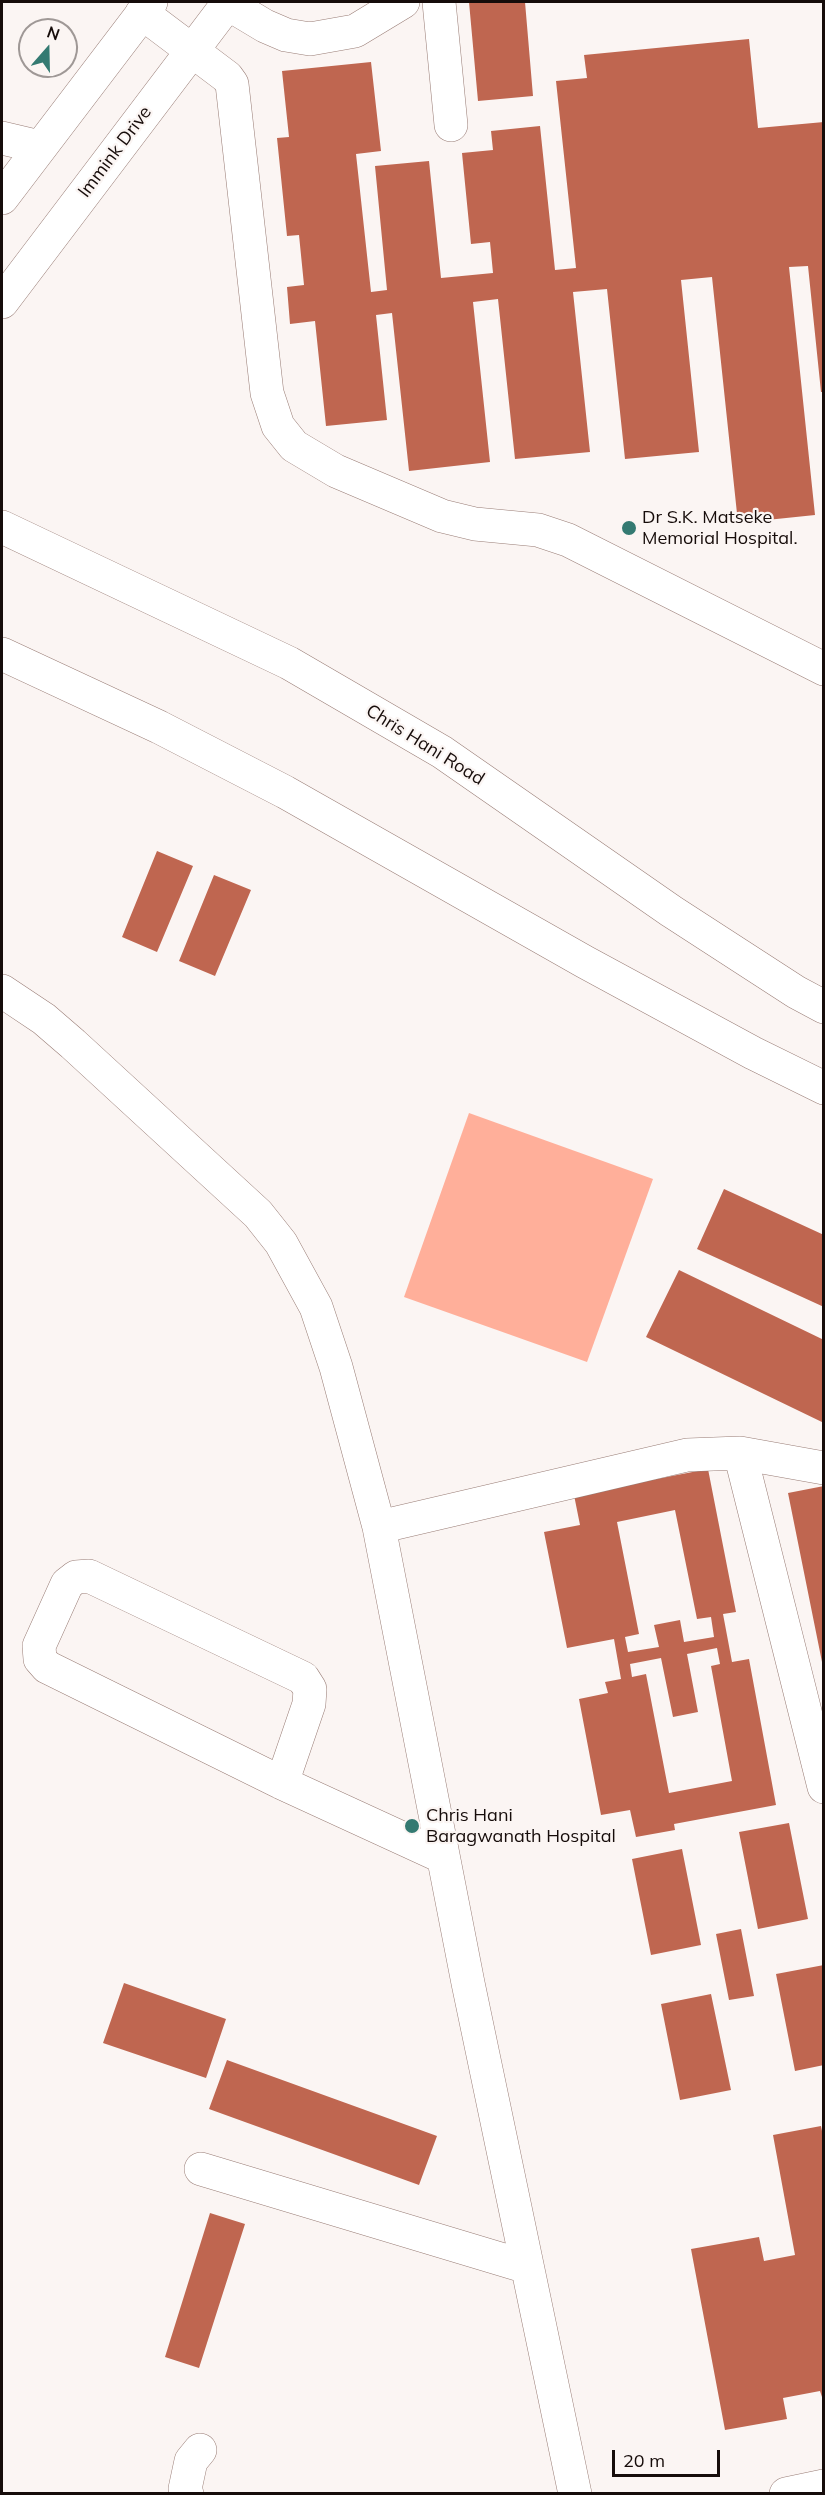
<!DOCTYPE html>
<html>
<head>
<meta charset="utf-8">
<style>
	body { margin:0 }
	#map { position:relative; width:825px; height:2495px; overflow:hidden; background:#fbf5f3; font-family:Mulish,sans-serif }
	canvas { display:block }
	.frame { position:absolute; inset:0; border:3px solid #160c0a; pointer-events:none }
	.north { position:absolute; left:18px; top:18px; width:60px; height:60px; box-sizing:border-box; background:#fbf5f3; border:2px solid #9f9896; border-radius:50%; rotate:20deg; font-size:16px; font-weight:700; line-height:24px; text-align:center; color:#160c0a }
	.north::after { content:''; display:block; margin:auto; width:21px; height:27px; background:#347a72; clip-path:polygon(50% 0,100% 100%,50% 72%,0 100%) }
	.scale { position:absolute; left:612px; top:2450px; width:108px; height:27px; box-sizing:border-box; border:3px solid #160c0a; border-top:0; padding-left:8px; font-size:18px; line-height:21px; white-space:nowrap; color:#160c0a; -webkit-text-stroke:4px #fbf5f3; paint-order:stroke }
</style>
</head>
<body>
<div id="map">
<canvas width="825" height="2495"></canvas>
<div class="frame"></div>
<div class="north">N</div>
<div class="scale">20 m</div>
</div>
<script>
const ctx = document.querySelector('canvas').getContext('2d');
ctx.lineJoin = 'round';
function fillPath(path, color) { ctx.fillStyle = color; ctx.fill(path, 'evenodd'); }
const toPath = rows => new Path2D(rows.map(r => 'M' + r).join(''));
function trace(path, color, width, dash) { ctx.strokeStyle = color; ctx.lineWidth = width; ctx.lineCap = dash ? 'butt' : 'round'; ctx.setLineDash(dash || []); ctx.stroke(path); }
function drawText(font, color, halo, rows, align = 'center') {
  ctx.font = font + ' Mulish,sans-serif'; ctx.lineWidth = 4.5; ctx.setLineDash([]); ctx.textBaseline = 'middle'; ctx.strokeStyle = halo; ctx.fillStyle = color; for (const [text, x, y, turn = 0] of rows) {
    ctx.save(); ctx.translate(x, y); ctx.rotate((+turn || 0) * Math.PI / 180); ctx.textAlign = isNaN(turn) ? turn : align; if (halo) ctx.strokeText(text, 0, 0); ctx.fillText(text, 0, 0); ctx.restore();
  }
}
fillPath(toPath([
	[469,1113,653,1179,587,1362,404,1297]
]), '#ffaf9a');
fillPath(toPath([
	[469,2,525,2,533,96,478,101],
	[749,39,758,128,824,122,824,392,821,392,808,266,789,267,815,515,738,523,712,277,681,280,699,452,625,459,607,289,573,292,590,452,515,459,498,299,473,302,490,462,409,471,392,313,376,315,387,420,326,426,315,321,290,324,287,287,304,285,299,235,287,236,277,138,289,137,282,71,371,62,381,151,356,154,371,292,387,290,375,166,429,161,441,278,493,273,490,242,471,244,462,153,493,150,491,131,540,126,555,270,576,268,556,81,587,78,584,55],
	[157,851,193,866,157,952,122,937],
	[214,875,251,890,215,976,179,961],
	[724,1189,824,1235,824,1307,697,1249],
	[679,1270,824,1340,824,1423,646,1337],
	[708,1469,736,1612,723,1614,732,1662,749,1659,776,1805,674,1824,675,1830,636,1837,630,1810,601,1815,579,1699,608,1693,605,1682,621,1679,614,1639,567,1648,544,1532,580,1525,574,1495],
	[675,1510,697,1619,711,1617,714,1637,684,1642,680,1620,654,1625,659,1647,628,1652,625,1637,639,1634,617,1522],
	[717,1648,720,1664,711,1666,732,1781,669,1793,646,1674,632,1677,630,1664,661,1658,673,1717,698,1712,687,1654],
	[824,1486,824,1662,822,1662,788,1493],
	[789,1823,808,1919,758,1929,739,1832],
	[682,1849,701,1945,651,1955,632,1859],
	[741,1929,754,1996,729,2000,716,1934],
	[824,1965,824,2065,795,2071,776,1974],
	[124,1983,226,2019,206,2078,103,2043],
	[711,1994,731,2090,680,2100,661,2004],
	[227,2060,437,2136,419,2185,209,2109],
	[821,2126,824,2141,824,2403,820,2391,783,2398,787,2419,725,2430,691,2249,759,2237,764,2261,795,2255,773,2135],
	[210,2213,245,2224,199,2368,165,2357]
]), '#bf6650');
const minor = toPath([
	[225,2,265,26,286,35,310,39,355,31,403,2],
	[439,2,451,125],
	[142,13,227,77,232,84,267,393,278,426,294,446,336,471,442,516,475,524,538,530,568,540,824,669],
	[2,138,40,147],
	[2,991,44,1019,73,1044,258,1214,281,1243,316,1307,336,1367,379,1527,468,1983,575,2494],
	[740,1453,824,1787],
	[379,1527,687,1455,740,1453,824,1468],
	[282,1783,309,1704,310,1689,303,1678,89,1576,76,1577,67,1584,39,1646,40,1659,47,1667,282,1783,443,1857],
	[201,2169,527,2267],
	[187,2494,185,2489,191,2461,200,2450],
	[786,2494,824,2486]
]);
const major = toPath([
	[2,198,151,2],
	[2,302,229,2],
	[2,527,289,663,442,752,671,911,796,992,824,1007],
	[2,654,159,727,285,792,585,962,753,1053,824,1088]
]);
trace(minor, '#997d76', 34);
trace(major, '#997d76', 34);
trace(minor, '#fff', 33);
trace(major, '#fff', 33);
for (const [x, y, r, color] of [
	[629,528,8,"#347a72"],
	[412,1826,8,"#347a72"]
]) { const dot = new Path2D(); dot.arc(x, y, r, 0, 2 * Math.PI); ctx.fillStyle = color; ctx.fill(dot); trace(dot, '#fbf5f3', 2); }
drawText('18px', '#160c0a', '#fbf5f3', [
	["Immink Drive",115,152,-53],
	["Chris Hani Road",425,745,32]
]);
drawText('18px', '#160c0a', '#fbf5f3', [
	["Dr S.K. Matseke",642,518],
	["Memorial Hospital.",642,539],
	["Chris Hani",426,1816],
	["Baragwanath Hospital",426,1837]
], 'left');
</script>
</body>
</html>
